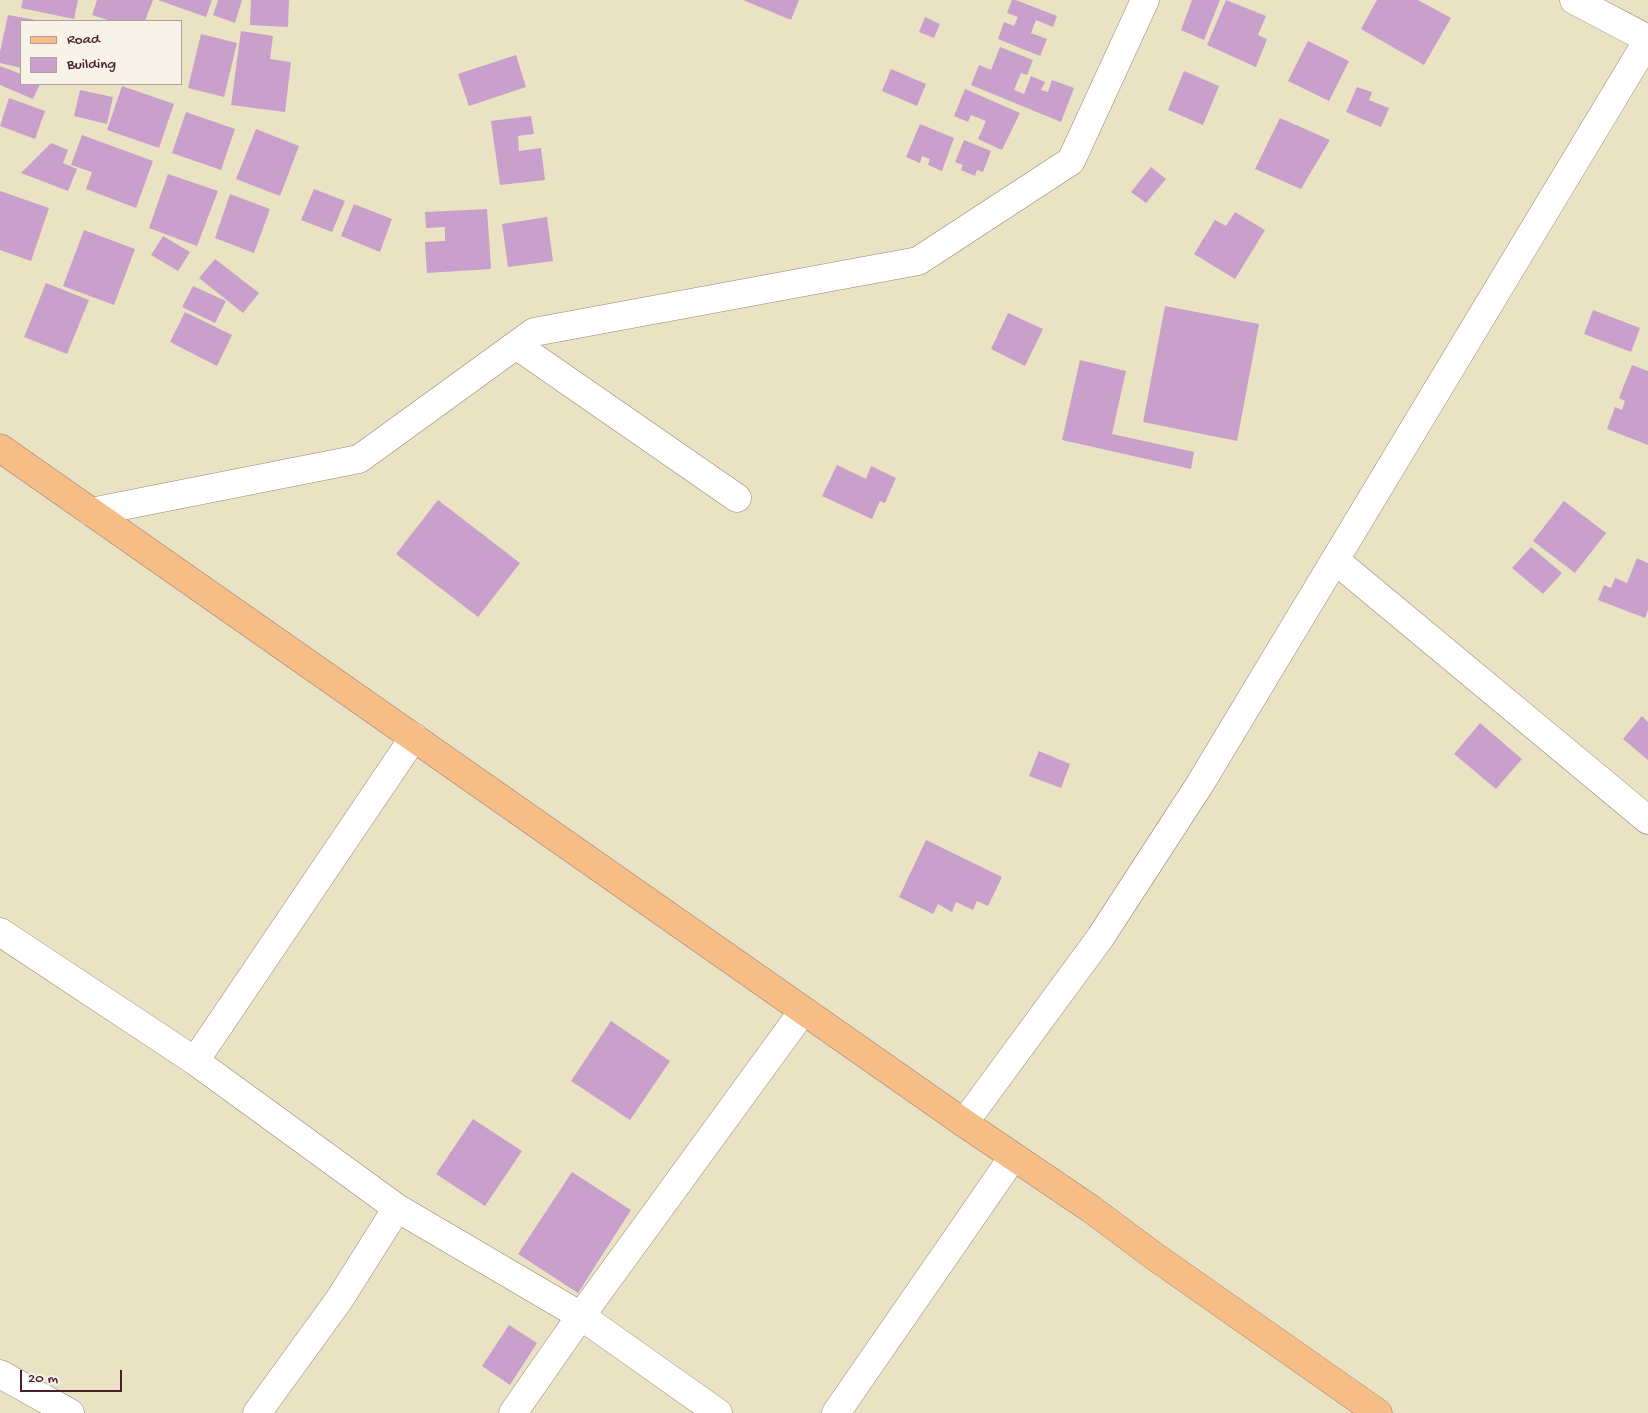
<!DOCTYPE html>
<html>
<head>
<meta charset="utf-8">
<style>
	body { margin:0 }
	#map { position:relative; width:1648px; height:1413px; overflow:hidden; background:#e9e3c3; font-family:"Gochi Hand",sans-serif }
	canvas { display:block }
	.legend { position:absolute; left:20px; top:20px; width:162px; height:65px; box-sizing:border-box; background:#f7f3e8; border:1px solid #b29e9c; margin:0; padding:6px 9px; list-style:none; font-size:15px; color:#4a1f2b }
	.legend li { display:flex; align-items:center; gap:10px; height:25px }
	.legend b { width:25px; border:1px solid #b29e9c }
	.scale { position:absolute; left:20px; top:1370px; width:102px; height:22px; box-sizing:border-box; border:2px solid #4a1f2b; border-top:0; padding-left:6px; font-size:15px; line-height:18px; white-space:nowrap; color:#4a1f2b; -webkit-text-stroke:4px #f7f3e8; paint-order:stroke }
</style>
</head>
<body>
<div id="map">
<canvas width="1648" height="1413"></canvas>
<ul class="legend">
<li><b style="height:6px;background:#f6be86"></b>Road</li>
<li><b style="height:14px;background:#c9a0cb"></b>Building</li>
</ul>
<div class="scale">20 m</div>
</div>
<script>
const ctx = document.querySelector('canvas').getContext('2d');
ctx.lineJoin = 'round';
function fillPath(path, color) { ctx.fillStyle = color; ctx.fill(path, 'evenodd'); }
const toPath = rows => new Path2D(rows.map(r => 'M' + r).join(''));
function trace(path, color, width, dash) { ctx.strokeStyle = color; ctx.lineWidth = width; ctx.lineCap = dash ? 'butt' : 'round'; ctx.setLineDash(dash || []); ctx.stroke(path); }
fillPath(toPath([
	[23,0,78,0,74,19,21,8],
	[97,0,153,0,145,21,111,21,92,15],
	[158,0,212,0,206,17],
	[218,0,242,0,235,23,213,15],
	[251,0,289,0,288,27,250,25],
	[743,0,799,0,791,20],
	[1012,0,1016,0,1057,16,1053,27,1036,20,1031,33,1047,39,1040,56,998,39,1004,22,1014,26,1018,17,1007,13],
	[1192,0,1220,0,1204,40,1181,30],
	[1226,0,1266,16,1258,35,1267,39,1256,67,1207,45],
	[1377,0,1418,0,1451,18,1424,65,1361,29],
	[8,15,36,20,21,21,21,68,0,63,0,52],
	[925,17,940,24,934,38,919,32],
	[241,31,273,36,270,59,291,62,285,112,231,105],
	[201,34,237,43,224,97,188,88],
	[1308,41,1349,61,1329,101,1288,81],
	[1000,47,1033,60,1027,75,1021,73,1014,90,1024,94,1031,76,1045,82,1041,90,1048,92,1052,80,1074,88,1061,122,971,85,979,65,991,70],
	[516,55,526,87,469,106,458,74],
	[0,66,21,74,21,84,40,84,33,99,0,85],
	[891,69,926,84,917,106,882,91],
	[1184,71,1219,86,1203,125,1168,110],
	[122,86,174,104,159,148,107,130],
	[1357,87,1372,92,1369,100,1389,108,1381,127,1346,112],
	[965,89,1020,113,1002,150,978,139,986,121,971,115,968,122,954,116],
	[80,90,113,97,107,124,74,116],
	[9,98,45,111,35,139,0,126],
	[186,112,235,129,221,170,172,153],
	[531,116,534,134,518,136,519,151,541,148,545,180,500,185,491,121],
	[1280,118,1330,140,1301,189,1255,169],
	[920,124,954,138,942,171,928,165,930,159,922,156,920,163,906,157],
	[256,129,299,146,280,196,236,179],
	[82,135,153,161,136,208,86,189,92,172,71,165],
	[964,140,991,151,983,172,977,170,975,176,961,170,963,165,955,162],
	[51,143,68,150,63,163,77,169,68,191,21,173],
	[1151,167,1166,179,1146,203,1131,192],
	[168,174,218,191,197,246,149,228],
	[314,189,345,201,332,232,301,220],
	[0,191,49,208,31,261,0,250],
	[230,194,270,209,254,253,215,238],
	[354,204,392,219,380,252,341,236],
	[487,209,491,269,427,273,425,242,445,241,445,227,426,228,425,212],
	[1235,212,1265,230,1235,279,1194,254,1215,220,1226,226],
	[547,217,553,261,508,267,502,224],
	[84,230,135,249,114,305,63,286],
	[163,236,190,252,178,271,151,255],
	[215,259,259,293,243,313,199,278],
	[46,283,89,300,67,354,24,337],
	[193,286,226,301,215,323,182,307],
	[1165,306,1259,324,1237,441,1143,422],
	[1593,310,1640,328,1631,352,1584,334],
	[185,312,232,335,217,366,170,342],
	[1008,313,1043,329,1025,366,991,349],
	[1080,360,1126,371,1112,434,1194,452,1191,469,1062,440],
	[1632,365,1648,371,1648,445,1607,429,1615,407,1622,410,1625,401,1619,398],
	[837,465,866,479,871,466,896,478,885,503,880,501,872,519,822,496],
	[438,500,520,563,478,617,396,554],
	[1564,501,1606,533,1575,573,1533,541],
	[1531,547,1562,573,1543,594,1512,568],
	[1637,558,1648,563,1648,610,1645,618,1598,600,1604,585,1611,588,1615,578,1627,583],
	[1642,716,1648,722,1648,760,1623,739],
	[1480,723,1522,759,1496,789,1454,754],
	[1039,751,1070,764,1061,788,1029,776],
	[926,840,1002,877,988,906,977,901,973,910,956,902,952,912,938,904,933,914,899,897],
	[611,1021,670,1061,630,1120,571,1081],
	[473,1119,522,1151,485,1206,436,1174],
	[572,1172,631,1210,578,1293,518,1254],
	[509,1325,537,1343,510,1385,482,1366]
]), '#c9a0cb');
const minor = toPath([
	[1574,0,1648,39],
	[516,345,737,498],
	[91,512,359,459,534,332,918,261,1071,161,1145,0],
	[1335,560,1648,820],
	[0,932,195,1061,414,737],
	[195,1061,397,1208,339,1300,257,1413],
	[964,1123,1100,938,1200,784,1648,40],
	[397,1208,581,1316,718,1413],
	[0,1374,70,1413],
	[513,1413,575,1324,803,1011],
	[836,1413,1013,1157]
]);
const primary = toPath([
	[0,448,964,1123,1091,1209,1154,1256,1378,1413]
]);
trace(minor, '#9a8177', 29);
trace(primary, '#9a8177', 29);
trace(minor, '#fff', 28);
trace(primary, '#f6be86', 28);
</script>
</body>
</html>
